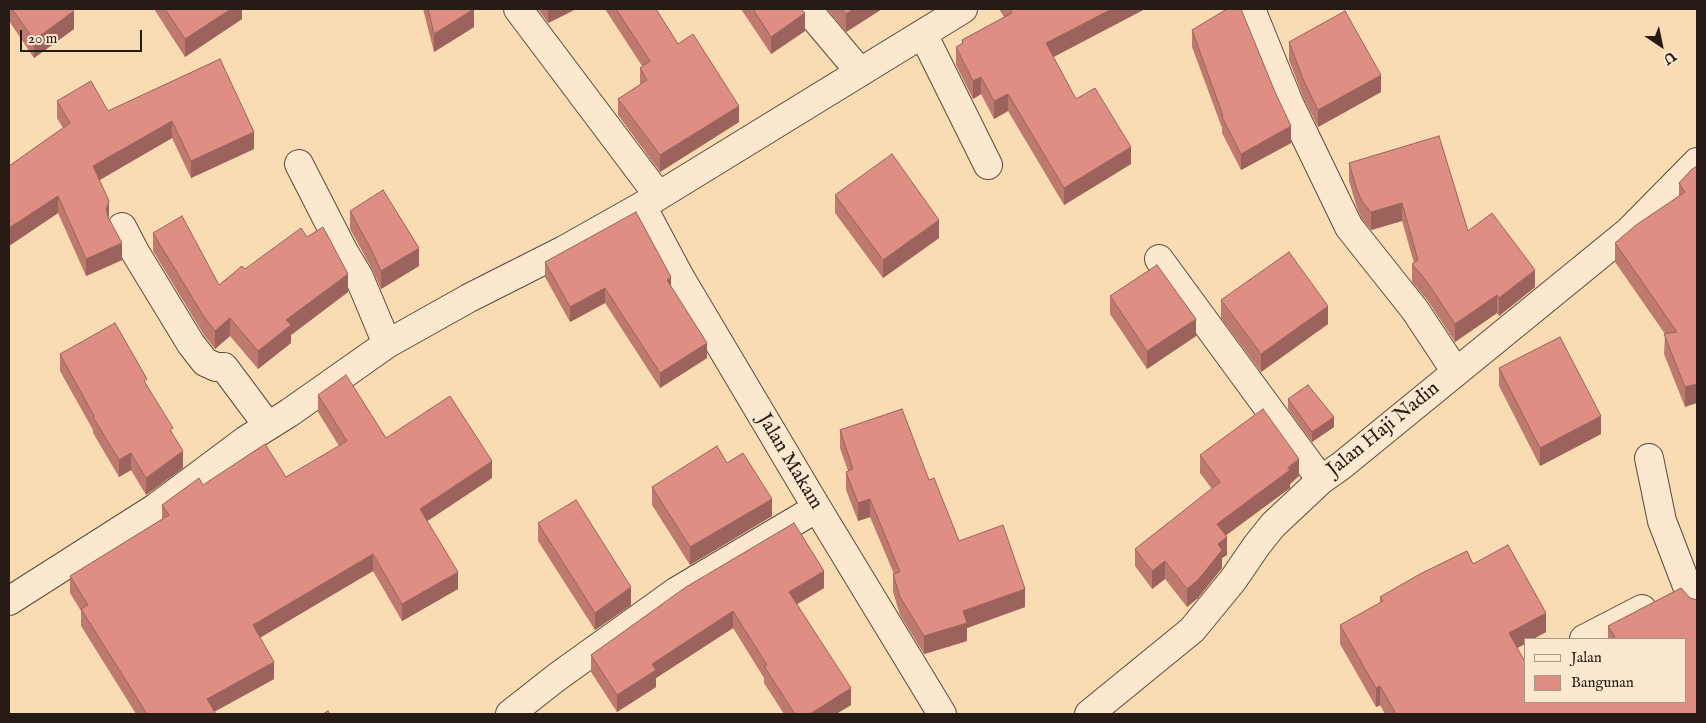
<!DOCTYPE html>
<html>
<head>
<meta charset="utf-8">
<style>
	body { margin:0 }
	#map { position:relative; width:1706px; height:723px; overflow:hidden; background:#f9dcb3; font-family:"IM FELL English",serif }
	canvas { display:block }
	.frame { position:absolute; inset:0; border:10px solid #261b15; pointer-events:none }
	.legend { position:absolute; left:1524px; top:638px; width:162px; height:65px; box-sizing:border-box; background:#fbe8ce; border:1px solid #a69684; margin:0; padding:6px 9px; list-style:none; font-size:15px; color:#261b15 }
	.legend li { display:flex; align-items:center; gap:10px; height:25px }
	.legend b { width:25px; border:1px solid #a69684 }
	.north { position:absolute; left:1636px; top:20px; width:50px; height:50px; -webkit-text-stroke:4px #fbe8ce; paint-order:stroke; rotate:146deg; font-size:14px; font-weight:700; line-height:20px; text-align:center; color:#261b15 }
	.north::after { content:''; display:block; margin:auto; width:18px; height:22px; background:#261b15; clip-path:polygon(50% 0,100% 100%,50% 72%,0 100%) }
	.scale { position:absolute; left:20px; top:30px; width:122px; height:22px; box-sizing:border-box; border:2px solid #261b15; border-top:0; padding-left:6px; font-size:15px; line-height:18px; white-space:nowrap; color:#261b15; -webkit-text-stroke:4px #fbe8ce; paint-order:stroke }
</style>
</head>
<body>
<div id="map">
<canvas width="1706" height="723"></canvas>
<div class="frame"></div>
<ul class="legend">
<li><b style="height:6px;background:#fbe8ce"></b>Jalan</li>
<li><b style="height:14px;background:#de8e82"></b>Bangunan</li>
</ul>
<div class="north">U</div>
<div class="scale">20 m</div>
</div>
<script>
const ctx = document.querySelector('canvas').getContext('2d');
ctx.lineJoin = 'round';
const toPath = rows => new Path2D(rows.map(r => 'M' + r).join(''));
function trace(path, color, width, dash) { ctx.strokeStyle = color; ctx.lineWidth = width; ctx.lineCap = dash ? 'butt' : 'round'; ctx.setLineDash(dash || []); ctx.stroke(path); }
function fillPath(path, color) { ctx.fillStyle = color; ctx.fill(path, 'evenodd'); }
function drawText(font, color, halo, rows, align = 'center') {
  ctx.font = font + ' "IM FELL English",serif'; ctx.lineWidth = 4; ctx.setLineDash([]); ctx.textBaseline = 'middle'; ctx.strokeStyle = halo; ctx.fillStyle = color; for (const [text, x, y, turn = 0] of rows) {
    ctx.save(); ctx.translate(x, y); ctx.rotate((+turn || 0) * Math.PI / 180); ctx.textAlign = isNaN(turn) ? turn : align; if (halo) ctx.strokeText(text, 0, 0); ctx.fillText(text, 0, 0); ctx.restore();
  }
}
const minor = toPath([
	[518,9,658,195],
	[807,9,860,72],
	[1251,9,1289,103,1349,227,1415,310,1456,372],
	[923,34,988,165],
	[299,164,344,252,359,277,387,344],
	[642,206,681,279,817,508,942,714],
	[122,227,135,252,191,344,205,362,216,367,224,367,268,426],
	[1159,259,1321,480],
	[1649,458,1662,521,1687,586,1697,603],
	[9,601,155,508,246,440,289,413,387,344,469,298,564,250,642,206,963,9],
	[1584,639,1642,609],
	[510,714,557,677,677,591,817,508],
	[1089,714,1192,630,1233,580,1257,545,1273,525,1321,480,1341,466,1629,231,1697,162]
]);
trace(minor, '#5b4b3c', 30);
trace(minor, '#fbe8ce', 28);
fillPath(toPath([
	[9,9,72,9,74,29,34,58,9,21],
	[154,9,242,9,242,19,185,57],
	[423,9,474,9,474,27,434,52],
	[538,9,576,9,548,23],
	[605,9,656,9,678,44,739,122,660,172,618,115,618,99,640,85,640,68,642,66],
	[741,9,801,9,805,31,771,54],
	[827,9,882,9,846,32],
	[999,9,1145,9,1053,57,1076,99,1131,164,1064,205,1008,111,994,119,981,94,973,99,956,65,956,47,962,44,962,40,1004,17],
	[1192,30,1291,143,1241,170,1222,133,1222,128,1192,47],
	[1289,42,1381,92,1318,127,1303,97,1289,60],
	[220,59,254,149,191,178,172,138,99,180,109,218,122,260,86,276,58,213,9,246,9,166,63,128,57,118,57,101,108,111],
	[1349,163,1468,231,1535,287,1499,316,1497,313,1455,342,1428,301,1412,282,1412,264,1414,263,1402,221,1371,230,1362,219,1357,208,1349,181],
	[1692,169,1685,407,1664,354,1665,334,1615,262,1615,243,1679,196,1679,183],
	[835,195,939,238,883,278,835,213],
	[350,211,419,266,381,289,372,269,350,229],
	[153,233,219,285,245,269,348,292,291,335,291,343,258,369,230,336,215,349,204,335,153,251],
	[545,262,671,286,707,358,660,388,605,303,570,322,545,277],
	[1110,296,1196,336,1147,369,1110,314],
	[1221,300,1328,324,1261,372,1221,318],
	[60,354,147,385,173,434,183,468,146,495,131,470,119,477,93,433,93,430,60,371],
	[1499,368,1601,434,1540,466,1499,386],
	[318,395,386,438,492,478,427,521,458,589,402,621,373,571,260,637,274,679,214,712,216,714,136,714,81,626,81,611,70,593,70,576,162,519,162,505,203,485,286,477,339,446,318,412],
	[1288,399,1334,427,1312,442,1288,409],
	[840,430,929,480,959,541,1025,607,967,628,967,641,924,654,900,615,893,592,893,574,894,574,870,517,858,521,846,490,846,472,848,471,840,448],
	[1200,455,1299,476,1290,484,1290,488,1226,535,1227,555,1222,558,1222,568,1198,598,1187,607,1165,579,1152,589,1135,566,1135,549,1212,489,1200,473],
	[727,463,772,516,690,565,652,505,652,487],
	[538,523,631,605,595,630,538,541],
	[1508,545,1546,613,1546,632,1533,639,1525,639,1525,644,1517,648,1525,662,1525,702,1685,702,1685,639,1608,639,1608,626,1681,588,1690,598,1697,600,1697,714,1385,714,1380,705,1376,707,1340,644,1340,625,1380,603,1380,597,1420,574,1467,551,1473,564],
	[686,587,824,588,797,604,851,705,836,714,784,714,764,683,764,678,733,628,656,678,656,687,617,712,591,672,591,655]
]), '#bf7a70');
fillPath(toPath([
	[231,9,242,9,242,19,185,57,185,39],
	[474,9,474,27,434,52,434,34],
	[548,9,576,9,548,23],
	[854,9,882,9,846,32,846,14],
	[1112,9,1145,9,1046,61,1046,43],
	[74,11,74,29,34,58,34,40],
	[805,13,805,31,771,54,771,37],
	[1381,75,1381,92,1318,127,1318,110],
	[981,77,981,94,973,99,973,81],
	[1008,94,1008,111,994,119,994,101],
	[739,106,739,122,660,172,660,155],
	[172,121,172,138,93,184,93,166],
	[1291,126,1291,143,1241,170,1241,154],
	[254,132,254,149,191,178,191,161],
	[1131,147,1131,164,1064,205,1064,188],
	[58,196,58,213,9,246,9,228],
	[109,201,109,219,106,209],
	[1402,203,1402,221,1371,230,1371,212],
	[939,220,939,238,883,278,883,260],
	[122,243,122,260,86,276,86,259],
	[419,248,419,266,381,289,381,271],
	[1535,270,1535,287,1499,316,1499,298],
	[348,274,348,292,291,335,291,343,258,369,258,351,286,320],
	[671,277,671,293,667,280],
	[605,288,605,303,570,322,570,307],
	[1497,295,1497,313,1455,342,1455,324],
	[1328,306,1328,324,1261,372,1261,354],
	[230,318,230,336,215,349,215,331],
	[1196,319,1196,336,1147,369,1147,351],
	[707,343,707,358,660,388,660,373],
	[1697,384,1697,403,1685,407,1685,387],
	[1601,416,1601,434,1540,466,1540,448],
	[1334,417,1334,427,1312,442,1312,432],
	[183,451,183,468,146,495,146,478],
	[131,453,131,470,119,477,119,460],
	[1299,459,1299,476,1290,484,1290,488,1217,542,1217,524],
	[492,461,492,478,420,526,420,509],
	[772,499,772,516,690,565,690,547],
	[870,499,870,517,858,521,858,503],
	[1227,537,1227,555,1222,558,1222,568,1198,598,1187,607,1187,589,1218,544],
	[373,554,373,571,253,642,253,625],
	[1165,561,1165,579,1152,589,1152,571],
	[824,571,824,588,789,609,789,592],
	[458,572,458,589,402,621,402,604],
	[631,587,631,605,595,630,595,613],
	[1025,589,1025,607,967,628,967,641,924,654,924,636,963,611],
	[733,611,733,628,656,678,656,687,617,712,617,695,652,664],
	[1546,613,1546,632,1533,639,1525,639,1525,644,1509,652,1509,633],
	[274,662,274,679,210,714,207,699],
	[1380,686,1380,705,1376,707,1376,688],
	[851,688,851,705,836,714,810,714]
]), '#9b635b');
const building = toPath([
	[12,9,72,9,74,11,34,40,12,9],
	[165,9,231,9,185,39,165,9],
	[428,9,474,9,434,34,428,9],
	[616,9,656,9,678,44,693,34,739,106,660,155,618,99,647,80,640,68,650,61,616,9],
	[753,9,801,9,805,13,771,37,753,9],
	[842,9,854,9,846,14,842,9],
	[1010,9,1112,9,1046,43,1076,99,1095,88,1131,147,1064,188,1008,94,994,101,981,77,973,81,956,47,963,43,962,40,1012,13,1010,9],
	[1227,9,1241,9,1275,92,1291,126,1241,154,1222,117,1223,116,1192,30,1227,9],
	[1345,11,1381,75,1318,110,1303,79,1289,42,1345,11],
	[220,59,254,132,191,161,172,121,93,166,109,201,106,209,108,217,122,243,86,259,58,196,9,228,9,166,70,123,57,101,91,81,108,111,220,59],
	[1439,136,1468,231,1492,213,1535,270,1499,298,1497,295,1455,324,1428,283,1412,264,1418,260,1402,203,1371,212,1362,201,1357,190,1349,163,1439,136],
	[892,154,939,220,883,260,835,195,892,154],
	[1697,166,1697,384,1685,387,1664,334,1677,332,1615,243,1636,225,1685,192,1679,183,1692,169,1697,166],
	[383,190,419,248,381,271,372,251,350,211,383,190],
	[636,212,671,277,667,280,707,343,660,373,605,288,570,307,545,262,636,212],
	[182,216,219,285,242,266,245,269,301,228,307,237,323,227,348,274,286,320,291,325,258,351,230,318,215,331,204,317,153,233,182,216],
	[1289,252,1328,306,1261,354,1221,300,1289,252],
	[1157,265,1196,319,1147,351,1110,296,1157,265],
	[115,323,147,379,144,381,173,428,170,430,183,451,146,478,131,453,119,460,93,417,94,416,60,354,115,323],
	[1560,337,1601,416,1540,448,1499,368,1560,337],
	[346,375,386,438,450,396,492,461,420,509,458,572,402,604,373,554,253,625,274,662,207,699,216,714,147,714,81,609,88,605,70,576,169,515,162,505,199,478,203,485,265,444,286,477,347,441,318,395,346,375],
	[1308,385,1334,417,1312,432,1288,399,1308,385],
	[902,409,929,480,934,478,959,541,1003,525,1025,589,963,611,967,623,924,636,900,597,893,574,900,572,870,499,858,503,846,472,853,469,840,430,902,409],
	[1263,409,1299,459,1288,467,1290,470,1217,524,1227,537,1218,544,1222,550,1198,580,1187,589,1165,561,1152,571,1135,549,1220,482,1200,455,1263,409],
	[717,446,727,463,743,453,772,499,690,547,652,487,717,446],
	[576,500,631,587,595,613,538,523,576,500],
	[794,523,824,571,789,592,851,688,810,714,795,714,764,666,767,665,733,611,652,664,656,670,617,695,591,655,686,587,794,523],
	[1508,545,1546,613,1509,633,1525,662,1525,702,1685,702,1685,639,1616,639,1608,626,1681,588,1690,598,1697,600,1697,714,1396,714,1380,686,1376,688,1340,625,1383,601,1380,597,1420,574,1467,551,1473,564,1508,545],
	[328,711,330,714,323,714,328,711]
]);
fillPath(building, '#de8e82');
trace(building, '#9b635b', 1);
drawText('20px', '#261b15', '#fbe8ce', [
	["Jalan Haji Nadin",1384,430,-39],
	["Jalan Makam",789,462,59]
]);
</script>
</body>
</html>
